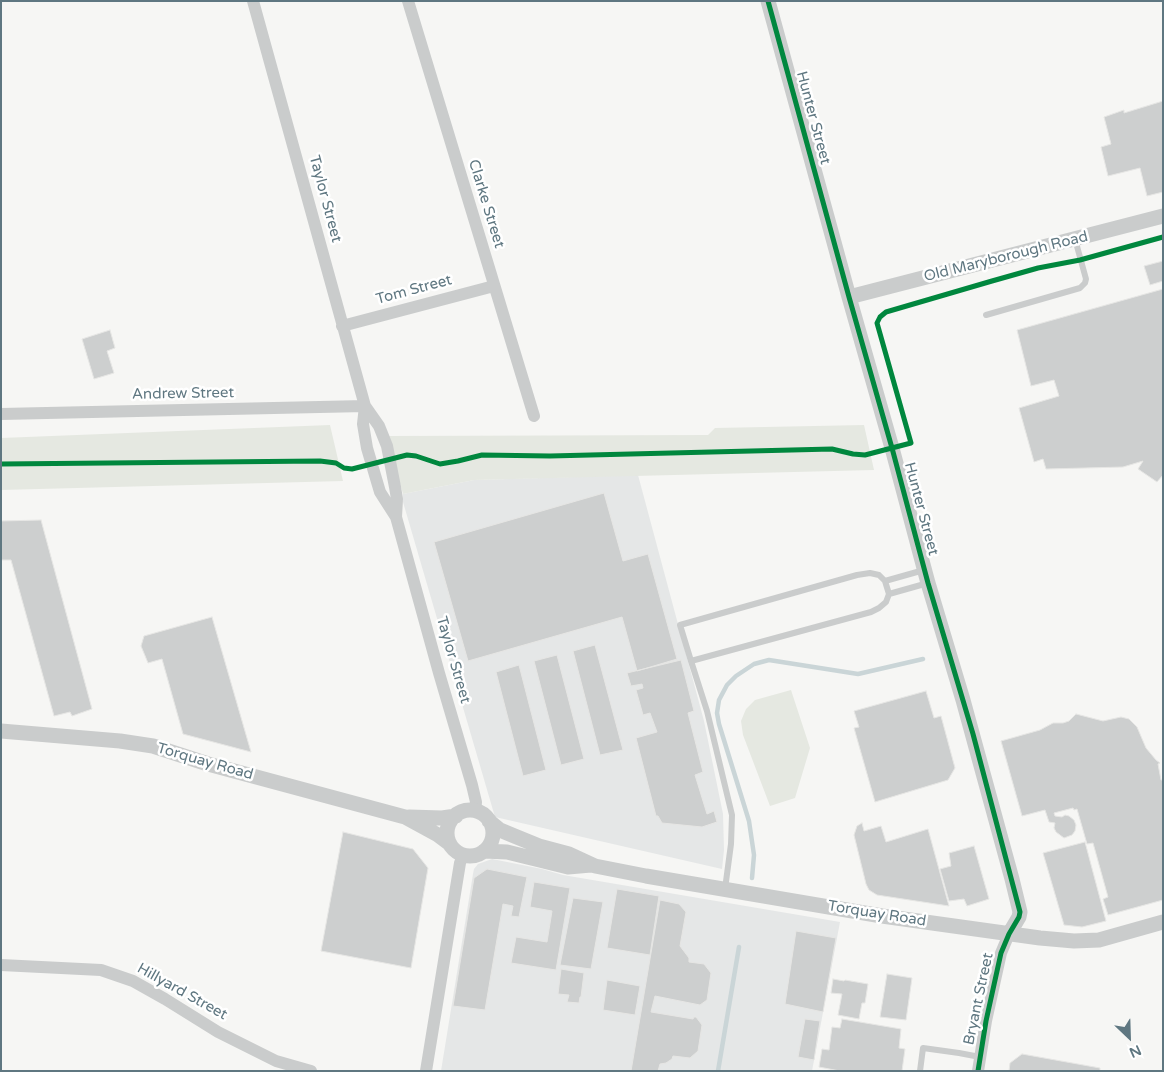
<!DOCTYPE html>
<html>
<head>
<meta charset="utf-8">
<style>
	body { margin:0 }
	#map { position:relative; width:1164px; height:1072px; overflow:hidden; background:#f6f6f4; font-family:"Varela Round",sans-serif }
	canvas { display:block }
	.frame { position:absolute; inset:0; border:2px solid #5f7781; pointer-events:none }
	.north { position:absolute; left:1104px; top:1012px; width:50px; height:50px; -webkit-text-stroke:4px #fff; paint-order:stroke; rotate:156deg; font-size:14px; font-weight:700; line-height:20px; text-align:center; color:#5f7781 }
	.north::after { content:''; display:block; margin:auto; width:18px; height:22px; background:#5f7781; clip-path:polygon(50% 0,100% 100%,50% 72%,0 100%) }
</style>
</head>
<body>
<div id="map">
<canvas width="1164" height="1072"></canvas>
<div class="frame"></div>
<div class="north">N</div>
</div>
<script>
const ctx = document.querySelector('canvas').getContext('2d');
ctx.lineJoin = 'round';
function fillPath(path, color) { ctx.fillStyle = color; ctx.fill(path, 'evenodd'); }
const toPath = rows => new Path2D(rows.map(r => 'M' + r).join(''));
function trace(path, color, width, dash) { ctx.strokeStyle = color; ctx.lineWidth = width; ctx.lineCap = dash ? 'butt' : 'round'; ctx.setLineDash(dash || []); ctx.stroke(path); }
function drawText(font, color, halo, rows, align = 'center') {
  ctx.font = font + ' "Varela Round",sans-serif'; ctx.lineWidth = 5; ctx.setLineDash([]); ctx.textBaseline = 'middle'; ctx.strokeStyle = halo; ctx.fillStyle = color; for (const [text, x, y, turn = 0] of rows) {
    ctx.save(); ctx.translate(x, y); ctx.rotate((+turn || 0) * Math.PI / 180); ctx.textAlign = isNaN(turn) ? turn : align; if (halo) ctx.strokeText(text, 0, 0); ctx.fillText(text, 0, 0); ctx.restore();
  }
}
fillPath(toPath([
	[638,475,704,721,723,814,724,850,722,869,495,817,403,502,403,494,474,480],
	[492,859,542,869,563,875,840,922,812,1071,441,1071,473,874,474,869,478,864]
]), '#e5e7e7');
fillPath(toPath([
	[330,425,343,481,1,490,1,438],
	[864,425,874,470,474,480,403,494,387,436,708,435,715,428],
	[791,690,810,748,795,798,770,806,743,735,741,721,746,709,755,700]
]), '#e5e8e1');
trace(toPath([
	[752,878,754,855,749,821,719,724,717,713,719,700,727,685,736,676,754,664,769,660,858,674,923,659],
	[718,1071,739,947]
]), '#cad5d7', 4.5);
const building = toPath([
	[1163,101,1163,192,1147,196,1140,168,1108,176,1101,147,1111,144,1104,117,1124,110,1124,113,1163,101],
	[1163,261,1163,281,1150,285,1144,266,1163,261],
	[1163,289,1163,475,1157,482,1138,469,1143,461,1123,467,1046,469,1043,459,1034,462,1019,408,1059,396,1054,380,1031,386,1017,330,1163,289],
	[110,330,115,348,107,351,114,373,94,379,82,339,110,330],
	[604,493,623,561,648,554,677,659,637,671,622,617,468,661,434,542,604,493],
	[41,520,92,709,72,716,70,712,54,716,11,560,1,560,1,521,41,520],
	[212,617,251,752,183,734,162,659,148,663,141,646,144,636,212,617],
	[595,645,623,750,600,755,573,651,595,645],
	[557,655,584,759,561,765,534,661,557,655],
	[681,660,694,711,688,713,703,772,695,775,707,814,714,811,717,822,702,827,662,823,658,816,656,816,636,738,657,732,650,713,643,715,636,690,643,688,642,684,631,686,627,673,681,660],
	[519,665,546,770,523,776,496,672,519,665],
	[926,691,934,718,941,716,955,768,948,780,875,802,854,728,859,727,854,711,926,691],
	[1076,714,1103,721,1121,717,1129,719,1137,727,1146,748,1156,760,1160,763,1158,764,1161,780,1163,780,1163,900,1108,915,1103,899,1108,897,1093,843,1087,844,1077,809,1074,810,1073,808,1054,813,1055,816,1062,817,1065,815,1069,816,1074,820,1076,825,1075,831,1072,835,1064,838,1056,832,1054,828,1055,823,1049,822,1045,810,1022,816,1001,741,1040,730,1053,723,1063,723,1069,721,1076,714],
	[862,823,864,831,881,826,886,842,928,829,949,906,877,895,869,890,866,884,854,835,857,826,862,823],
	[343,832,413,849,428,868,411,968,321,951,343,832],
	[1085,842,1106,921,1082,927,1064,925,1043,853,1085,842],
	[974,846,989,899,967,906,964,899,949,901,940,869,951,866,949,853,974,846],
	[487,869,527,877,519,917,511,916,513,906,503,904,485,1010,453,1006,474,878,487,869],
	[534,882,570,888,556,970,511,963,516,937,547,942,552,911,530,907,534,882],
	[617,889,659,896,650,955,607,948,617,889],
	[573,898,603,902,591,969,560,965,573,898],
	[660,900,679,904,686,912,680,946,689,958,689,962,704,964,711,973,707,1000,700,1005,655,996,651,1012,693,1019,694,1017,696,1017,702,1025,698,1051,690,1058,673,1056,672,1059,666,1063,660,1064,658,1071,631,1071,660,900],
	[796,931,836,938,823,1012,785,1004,796,931],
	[561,969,584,973,581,997,580,997,579,1003,567,1002,569,995,558,994,561,969],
	[887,974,912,978,906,1020,880,1017,887,974],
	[833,979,844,981,845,980,868,984,865,1003,862,1003,859,1019,838,1015,842,994,831,993,833,979],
	[607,980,640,986,635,1015,603,1010,607,980],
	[805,1019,820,1021,814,1060,798,1057,805,1019],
	[842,1019,901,1029,899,1048,905,1049,902,1071,840,1071,819,1067,822,1049,829,1050,832,1027,840,1028,842,1019],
	[1022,1054,1100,1068,1100,1071,1009,1071,1010,1063,1022,1054]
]);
fillPath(building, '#cdcfcf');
trace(building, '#e6e6e4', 1);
trace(toPath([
	[986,315,1080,288,1085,283,1086,279,1075,239],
	[885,581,924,570],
	[889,594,928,583],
	[691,661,871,612,879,608,886,602,889,594,885,581,879,575,870,573,857,575,680,625,691,661,707,711,732,815,731,844,725,889],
	[920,1071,923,1048,959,1053,980,1057]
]), '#cacccc', 6);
trace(toPath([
	[253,1,365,406,379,426,387,446,395,487,397,499,396,517],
	[408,1,534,416],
	[342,326,494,286],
	[365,406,363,424,367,448,380,492,396,517,439,673,472,785,476,802,475,811],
	[1,414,365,406],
	[1,965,101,970,133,981,165,999,218,1032,276,1061,311,1071],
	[426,1071,460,863,463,855],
	[978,1071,986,1021,1001,953,1009,934]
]), '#cacccc', 12);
trace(toPath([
	[768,1,849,297,892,448,928,583,963,700,1012,879,1020,912,1019,917,1009,934],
	[849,297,1163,216],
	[1,731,120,741,153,746,208,764,405,817,438,835,450,844],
	'447 833a23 23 0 1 1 46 0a23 23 0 1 1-46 0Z',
	[409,817,442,818,456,816],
	[489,821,500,830,512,835,539,846,569,854,595,866,646,876,882,916,1040,938,1074,941,1099,940,1163,922],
	[484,851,507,852,568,867,591,865]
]), '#cacccc', 15);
trace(toPath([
	[768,1,849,297,892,448,928,583,973,734,1020,912,1019,917,1009,934,1001,953,986,1021,978,1071],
	[1,464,320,461,336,463,344,468,352,469,407,455,416,456,440,464,458,461,482,455,550,456,832,449,853,454,865,455,911,443,877,323,880,317,886,312,992,281,1038,268,1080,260,1163,237]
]), '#00873e', 5);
drawText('15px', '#5f7781', '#fff', [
	["Hunter Street",813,118,75],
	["Taylor Street",325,199,75],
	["Clarke Street",486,204,73],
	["Old Maryborough Road",1006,257,-14],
	["Tom Street",414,290,-15],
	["Andrew Street",183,394,-1],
	["Hunter Street",921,509,75],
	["Taylor Street",453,660,74],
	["Torquay Road",205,762,16],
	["Torquay Road",877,914,9],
	["Hillyard Street",182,992,29],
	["Bryant Street",979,999,-78]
]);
</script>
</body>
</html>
